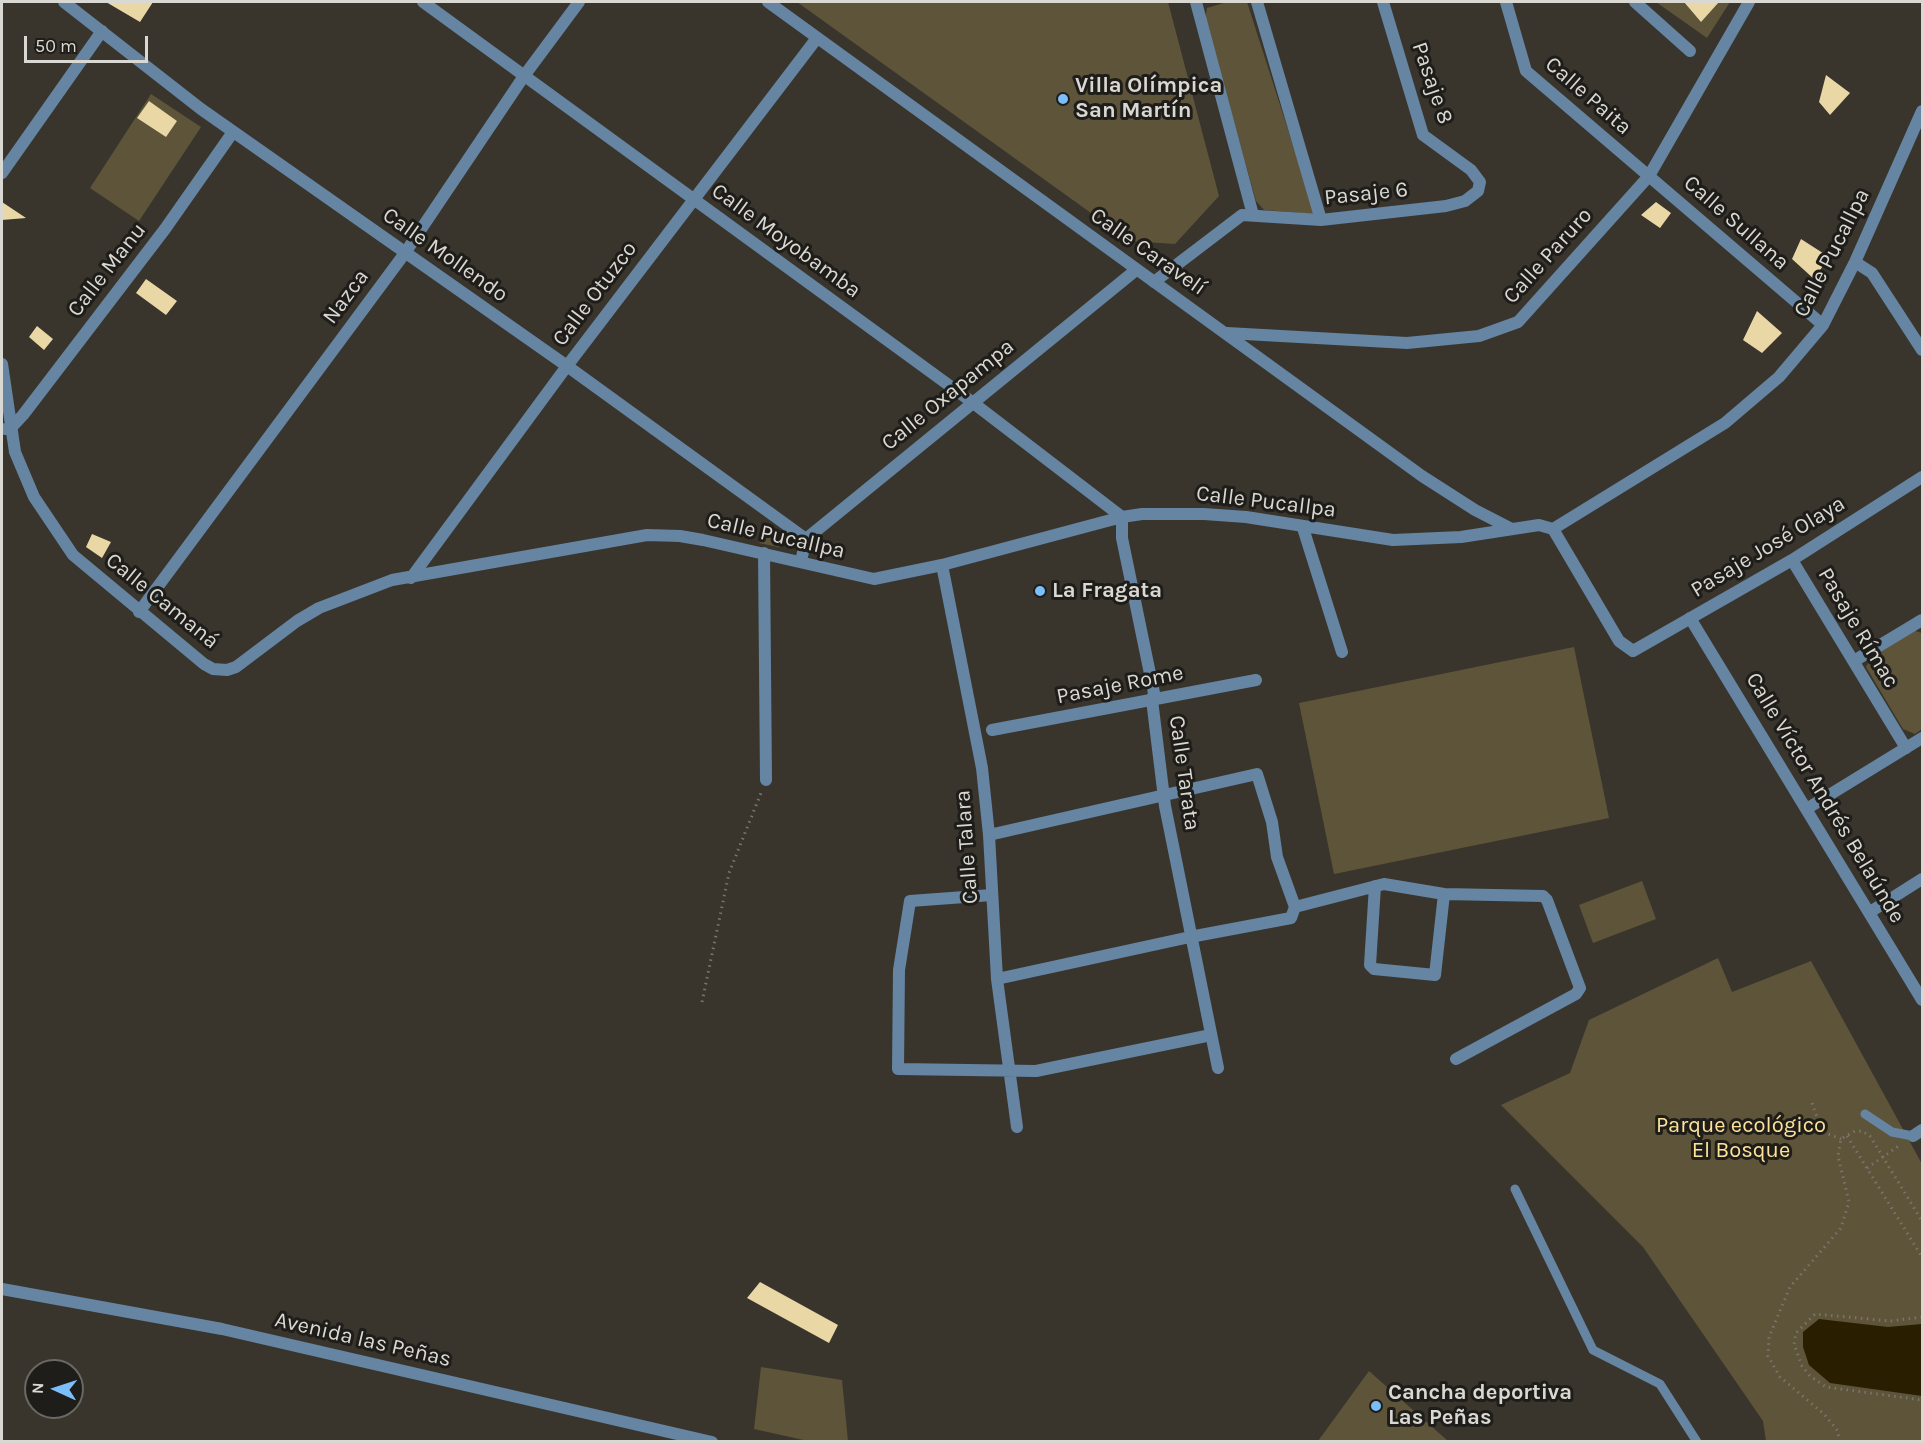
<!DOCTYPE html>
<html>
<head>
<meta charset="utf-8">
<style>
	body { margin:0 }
	#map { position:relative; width:1924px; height:1443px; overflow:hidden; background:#39352d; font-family:Karla,sans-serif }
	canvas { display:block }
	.frame { position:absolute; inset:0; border:3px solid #dad8d3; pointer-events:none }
	.north { position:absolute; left:24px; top:1359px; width:60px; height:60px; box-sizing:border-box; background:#1e1d19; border:2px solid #696863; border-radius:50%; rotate:273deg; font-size:16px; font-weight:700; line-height:24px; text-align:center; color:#dad8d3 }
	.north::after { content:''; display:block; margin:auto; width:21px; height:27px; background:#7bbef9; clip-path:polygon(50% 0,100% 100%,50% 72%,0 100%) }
	.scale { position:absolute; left:24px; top:36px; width:124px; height:27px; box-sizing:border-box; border:3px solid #dad8d3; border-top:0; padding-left:8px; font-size:18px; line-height:21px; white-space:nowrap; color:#dad8d3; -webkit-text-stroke:4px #1e1d19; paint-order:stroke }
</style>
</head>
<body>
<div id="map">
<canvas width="1924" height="1443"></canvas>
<div class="frame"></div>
<div class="north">N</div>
<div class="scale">50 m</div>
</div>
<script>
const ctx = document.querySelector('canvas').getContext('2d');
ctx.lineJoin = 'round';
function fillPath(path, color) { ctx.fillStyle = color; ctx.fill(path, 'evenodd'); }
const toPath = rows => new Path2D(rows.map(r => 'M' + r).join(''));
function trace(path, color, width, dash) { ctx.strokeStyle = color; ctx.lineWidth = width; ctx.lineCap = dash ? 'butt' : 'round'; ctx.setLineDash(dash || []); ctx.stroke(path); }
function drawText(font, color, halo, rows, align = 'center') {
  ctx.font = font + ' Karla,sans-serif'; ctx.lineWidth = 6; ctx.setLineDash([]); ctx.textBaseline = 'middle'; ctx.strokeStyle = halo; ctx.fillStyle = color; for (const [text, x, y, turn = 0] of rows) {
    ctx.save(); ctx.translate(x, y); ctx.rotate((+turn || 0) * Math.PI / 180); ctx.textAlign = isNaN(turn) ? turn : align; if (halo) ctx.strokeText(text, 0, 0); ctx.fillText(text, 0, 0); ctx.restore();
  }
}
fillPath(toPath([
	[797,2,1168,2,1219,196,1175,244,1130,241],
	[1227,2,1247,2,1315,214,1264,210,1256,201,1205,19,1207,8],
	[1656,2,1730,2,1707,38],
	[151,94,201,127,139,221,90,188],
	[770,526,786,538,786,545,778,547,759,543],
	[1912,630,1922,633,1922,729,1915,734,1903,729,1866,667,1871,657],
	[1574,647,1609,818,1334,874,1299,703],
	[1642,881,1656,919,1593,943,1579,905],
	[1718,958,1732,992,1811,961,1922,1164,1922,1441,1766,1441,1763,1421,1643,1247,1501,1105,1570,1073,1589,1020],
	[761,1367,842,1380,848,1441,808,1441,754,1429],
	[1369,1371,1448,1441,1318,1441]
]), '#5e5439');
fillPath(toPath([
	[1819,1319,1888,1327,1922,1324,1922,1396,1830,1383,1809,1365,1803,1347,1803,1332]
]), '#291e00');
fillPath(toPath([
	[106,2,153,2,140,22],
	[1684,2,1719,2,1701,22],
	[1826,75,1850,93,1830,115,1819,102],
	[149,101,177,121,166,137,137,118],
	[2,202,26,218,2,220],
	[1656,202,1671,213,1660,228,1641,215],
	[1801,239,1829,257,1814,279,1792,259],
	[146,279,177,301,166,315,136,293],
	[1757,311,1782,333,1762,353,1743,340],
	[37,326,53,339,44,350,29,337],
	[92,534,111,542,102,558,86,547],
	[760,1282,838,1325,829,1343,747,1298]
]), '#ead7a6');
trace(toPath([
	[702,1002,729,873,761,793],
	[1812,1103,1819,1123,1828,1134,1841,1139],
	[1847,1136,1922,1257],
	[1867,1168,1900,1145],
	[1922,1317,1890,1321,1815,1314,1796,1333,1794,1344,1802,1366,1810,1376,1826,1387,1922,1400],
	[1839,1442,1838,1431,1824,1414,1780,1377,1768,1356,1769,1337,1790,1287,1841,1228,1849,1202,1838,1156,1841,1139,1855,1131,1862,1131,1870,1136,1922,1221]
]), '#78756e', 3, [1.5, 4.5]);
trace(toPath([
	[1865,1114,1892,1132,1913,1136],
	[1515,1189,1593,1350,1660,1384,1697,1442]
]), '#6585a2', 9);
trace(toPath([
	[64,2,201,109,567,366,806,539],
	[423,2,972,402,1122,517],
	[768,2,1422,476,1475,510,1510,528],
	[1196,2,1253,215],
	[1257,2,1321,220],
	[1506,2,1526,71,1823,325],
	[1635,2,1690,51],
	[2,173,102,31],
	[1855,262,1872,273,1922,350],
	[1154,282,1242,215,1321,220,1446,206,1465,201,1478,191,1480,182,1471,170,1423,135,1383,2],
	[1227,333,1407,343,1479,336,1518,322,1649,176,1749,2],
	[2,364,15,452,34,497,73,555,204,664,213,669,227,670,236,667,297,621,319,608,392,580,647,535,680,536,703,540,874,579,942,565,1122,517,1142,514,1204,514,1246,517,1393,540,1461,537,1539,525,1553,529,1725,423,1779,377,1823,325,1855,262,1922,111],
	[5,429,10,429,23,415,165,229,233,132],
	[1122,517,1122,538,1154,693,1152,700,1165,806,1218,1068],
	[1303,528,1342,652],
	[1553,529,1619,641,1633,651,1792,560,1922,477],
	[764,553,766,780],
	[1792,560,1906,748],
	[801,561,806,539,1136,270],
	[942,565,982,768,989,835,997,979,1017,1127],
	[411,578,567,366,817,38],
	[139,612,405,253,524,76,579,2],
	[1690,618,1922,1000],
	[1854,661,1922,620],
	[992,730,1256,680],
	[1808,808,1922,738],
	[989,835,1257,774,1272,822,1277,857,1295,907,1291,918,1190,937,997,979],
	[1375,886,1370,965,1374,969,1435,975,1444,894],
	[992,895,910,901,899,970,898,1069,1036,1071,1211,1035],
	[1295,907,1384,884,1444,894,1543,896,1547,900,1580,988,1576,994,1456,1059],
	[1870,912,1922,879],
	[1913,1136,1922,1130]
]), '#6585a2', 12);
trace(toPath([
	[2,1289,222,1329,712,1442]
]), '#6585a2', 12);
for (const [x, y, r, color] of [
	[1063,99,6,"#7bbef9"],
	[1040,591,6,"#7bbef9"],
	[1376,1406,6,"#7bbef9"]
]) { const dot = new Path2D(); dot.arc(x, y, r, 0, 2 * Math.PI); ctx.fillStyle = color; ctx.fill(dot); trace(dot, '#1e1d19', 2); }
drawText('22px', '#dad8d3', '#1e1d19', [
	["Pasaje 8",1432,83,71],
	["Calle Paita",1588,96,41],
	["Pasaje 6",1366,194,-6],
	["Calle Sullana",1736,223,41],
	["Calle Moyobamba",786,241,36],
	["Calle Caravelí",1148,252,35],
	["Calle Pucallpa",1832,253,-63],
	["Calle Mollendo",445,255,35],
	["Calle Paruro",1548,256,-48],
	["Calle Manu",107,270,-52],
	["Calle Otuzco",595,294,-53],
	["Nazca",346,297,-54],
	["Calle Oxapampa",948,395,-39],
	["Calle Pucallpa",1266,502,7],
	["Calle Pucallpa",776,536,13],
	["Pasaje José Olaya",1768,547,-31],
	["Calle Camaná",162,601,39],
	["Pasaje Rímac",1858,628,59],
	["Pasaje Rome",1120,685,-11],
	["Calle Tarata",1184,773,82],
	["Calle Víctor Andrés Belaúnde",1825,798,59],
	["Calle Talara",967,847,-94],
	["Avenida las Peñas",363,1340,13]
]);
drawText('bold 22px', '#dad8d3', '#1e1d19', [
	["Villa Olímpica",1075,86],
	["San Martín",1075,111],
	["La Fragata",1052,591],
	["Cancha deportiva",1388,1393],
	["Las Peñas",1388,1418]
], 'left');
drawText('22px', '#fde298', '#1e1d19', [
	["Parque ecológico",1741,1126],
	["El Bosque",1741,1151]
]);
</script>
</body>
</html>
